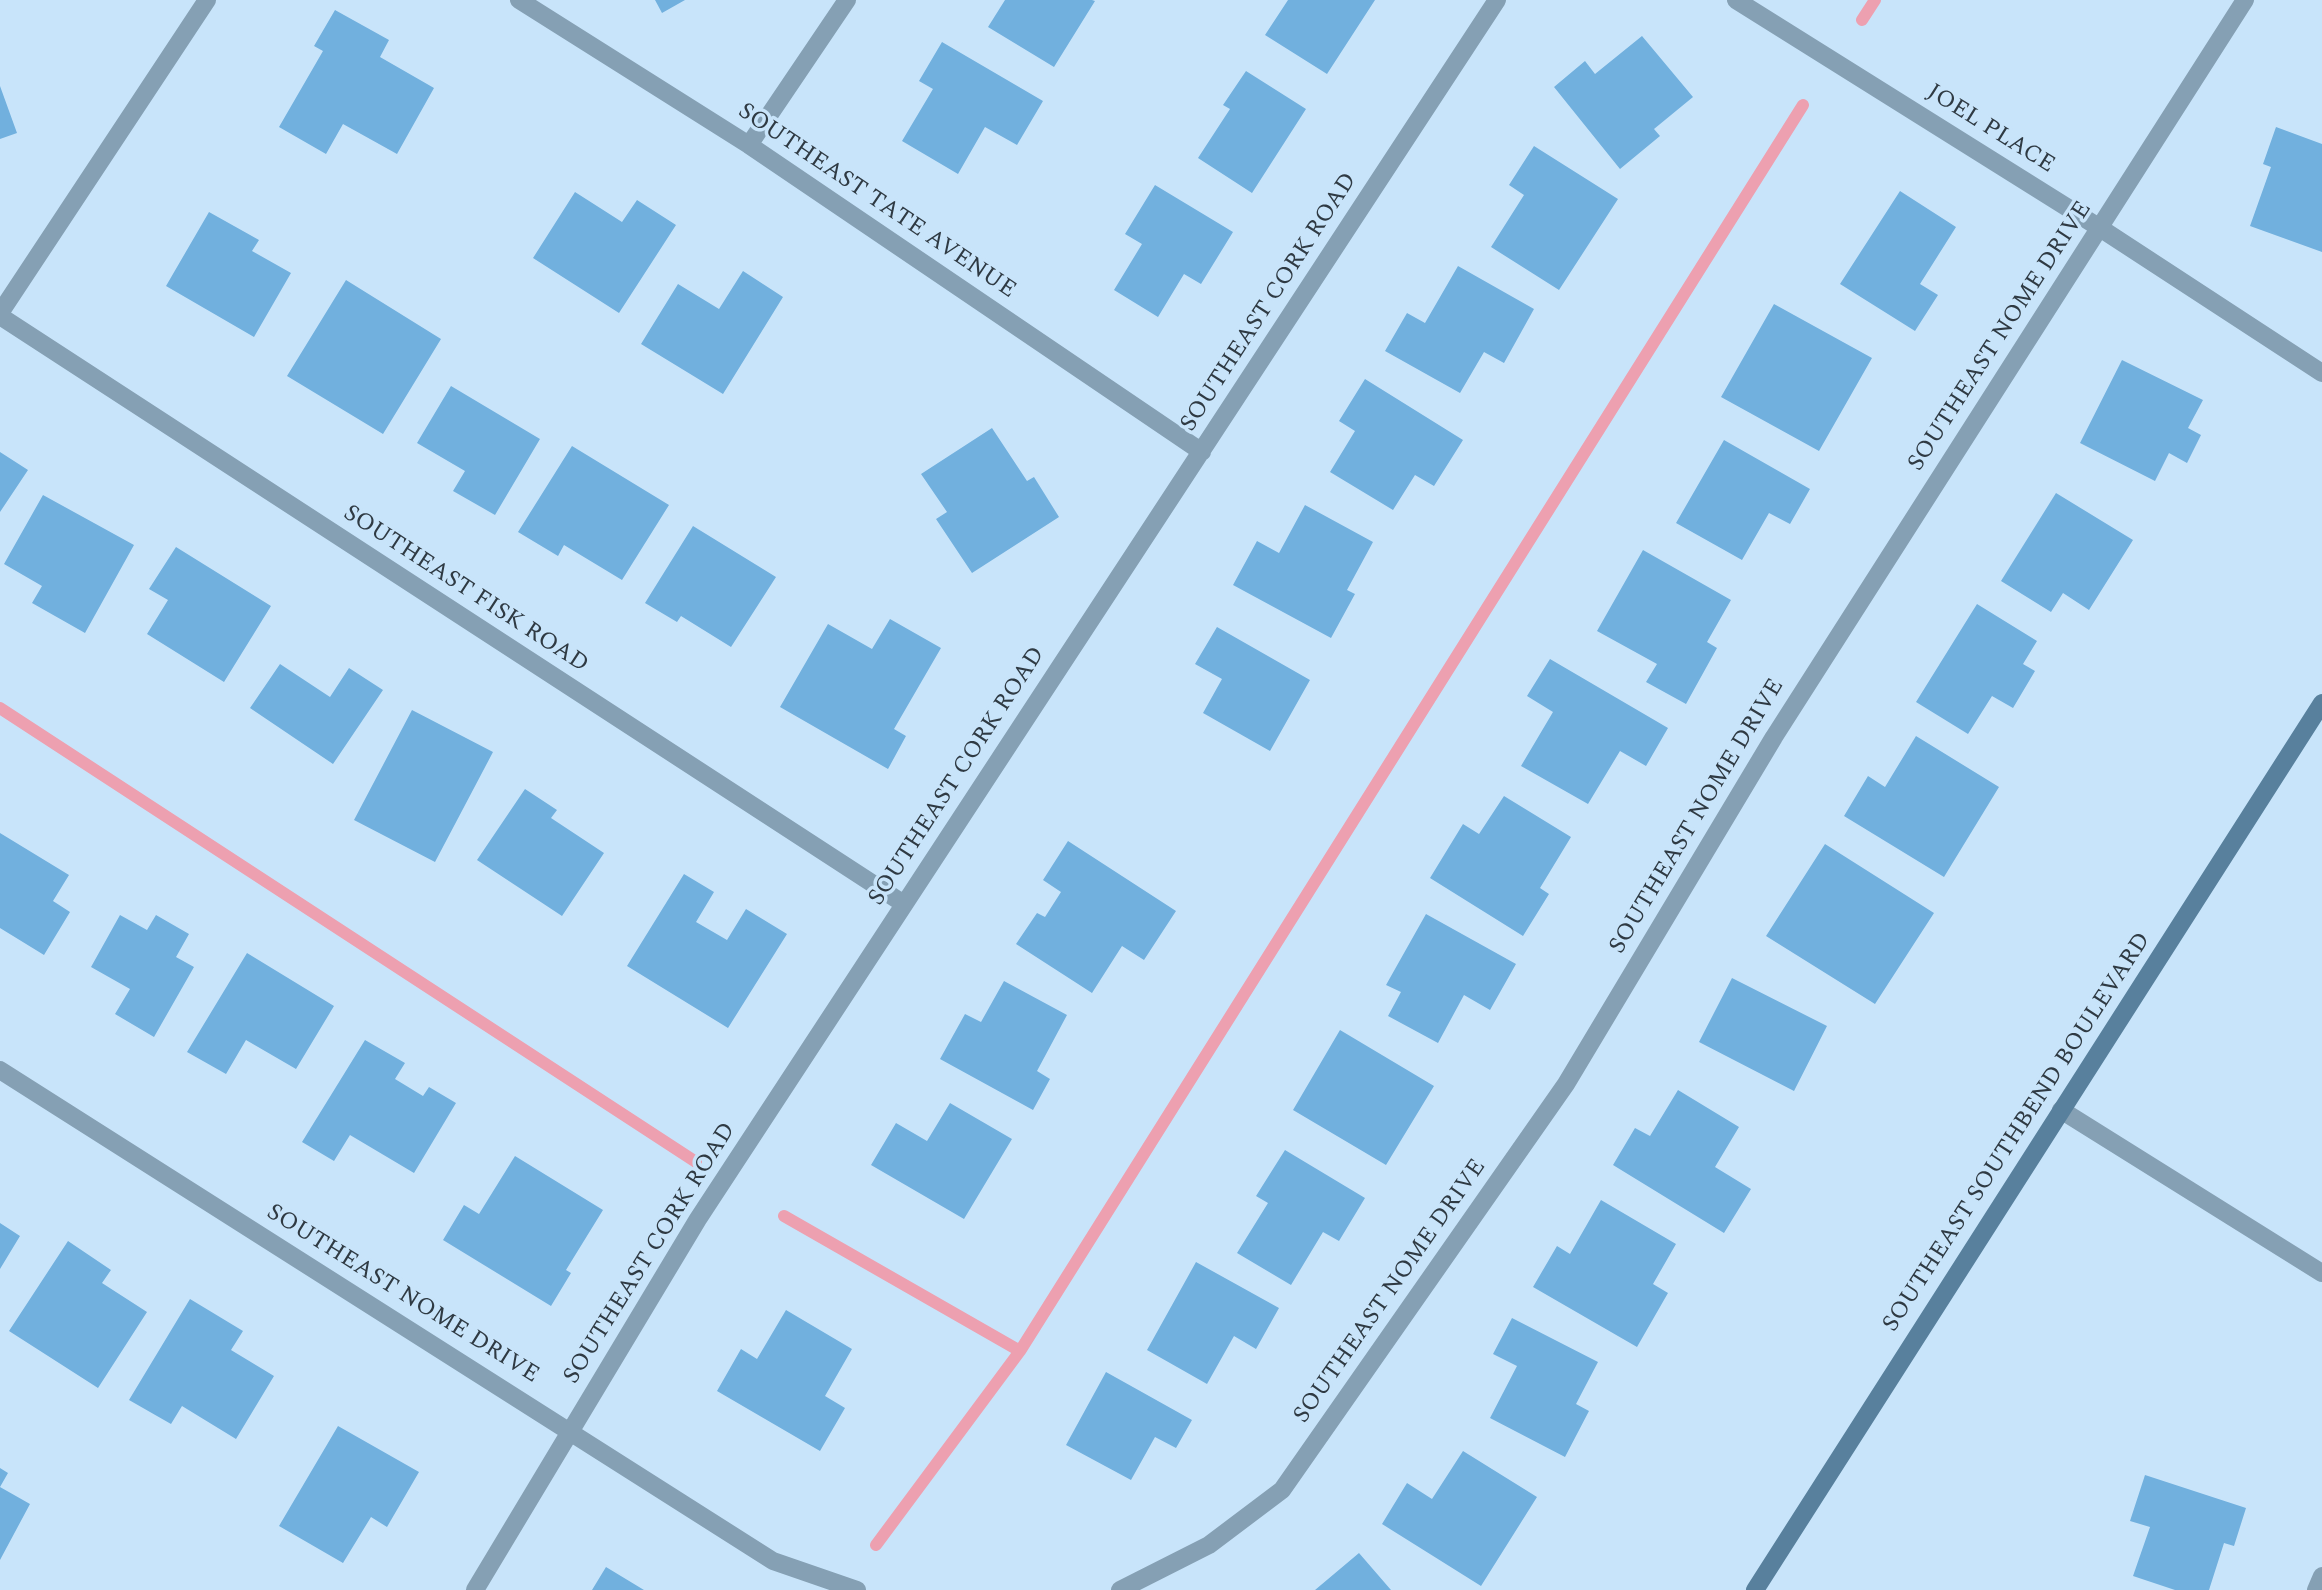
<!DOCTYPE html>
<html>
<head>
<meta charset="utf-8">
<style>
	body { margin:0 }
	canvas { display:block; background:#c8e4fa }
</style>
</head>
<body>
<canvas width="2322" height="1590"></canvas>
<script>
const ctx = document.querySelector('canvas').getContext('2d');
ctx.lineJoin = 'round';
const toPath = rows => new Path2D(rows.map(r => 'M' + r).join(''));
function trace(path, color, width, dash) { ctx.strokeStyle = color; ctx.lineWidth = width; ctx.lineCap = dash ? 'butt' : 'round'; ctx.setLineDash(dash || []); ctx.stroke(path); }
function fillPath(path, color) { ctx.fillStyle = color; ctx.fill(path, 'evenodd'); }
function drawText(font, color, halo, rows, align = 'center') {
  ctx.font = font + ' Spectral,serif'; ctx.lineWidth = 7; ctx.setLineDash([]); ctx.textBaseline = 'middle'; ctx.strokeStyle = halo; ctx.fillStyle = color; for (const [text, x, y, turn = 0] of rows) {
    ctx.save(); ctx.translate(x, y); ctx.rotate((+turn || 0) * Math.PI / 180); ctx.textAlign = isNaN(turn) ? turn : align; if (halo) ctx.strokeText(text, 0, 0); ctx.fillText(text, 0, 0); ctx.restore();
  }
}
trace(toPath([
	[1862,20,1875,0],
	[0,708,696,1162],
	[784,1216,1020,1351],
	[876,1545,1020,1351,1803,105]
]), '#eda0b0', 12);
fillPath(toPath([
	[655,0,685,0,662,13],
	[1005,0,1092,0,1095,1,1054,67,988,27],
	[1288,0,1375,0,1327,74,1265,35],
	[335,10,389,40,380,57,434,88,397,154,343,124,326,154,279,127,323,51,314,46],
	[1642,36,1693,97,1654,129,1660,136,1620,169,1554,87,1585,61,1595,74],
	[942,42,1043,101,1017,145,985,127,958,174,902,141,933,89,919,81],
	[1246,71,1306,109,1252,193,1198,158,1230,109,1223,105],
	[0,86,17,133,0,139],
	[2276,127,2322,144,2322,252,2250,226,2271,167,2263,164],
	[1534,146,1618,199,1559,290,1491,247,1524,195,1509,185],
	[1155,185,1233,232,1201,284,1184,274,1158,317,1114,290,1142,244,1125,234],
	[1900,191,1956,227,1920,284,1938,295,1915,331,1840,284],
	[575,192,622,222,637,200,676,225,619,313,533,258],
	[209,212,259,240,252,251,291,273,254,337,166,286],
	[1458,266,1534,309,1504,363,1484,352,1460,393,1385,351,1407,313,1425,323],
	[743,271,783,297,723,394,641,344,678,284,719,309],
	[346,280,441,339,383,434,287,376],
	[1774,304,1872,358,1819,451,1721,397],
	[2122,360,2203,400,2188,428,2201,435,2187,463,2169,453,2155,481,2080,443],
	[1365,379,1463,440,1434,486,1415,475,1393,510,1330,472,1355,431,1339,421],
	[451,386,540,439,495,515,453,491,465,471,417,443],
	[992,428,1027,481,1034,477,1059,517,972,573,936,519,947,512,921,474],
	[1724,440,1810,489,1790,524,1769,513,1742,560,1676,523],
	[572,446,669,505,622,580,564,545,558,556,518,532],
	[0,452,28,470,0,512],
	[2056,493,2133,540,2089,610,2063,593,2051,612,2001,581],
	[43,495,134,545,85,633,32,603,42,586,4,564],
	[1305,505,1373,542,1347,590,1355,594,1331,638,1233,585,1257,541,1279,553],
	[693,526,776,577,731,647,681,616,677,622,645,603],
	[176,547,271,606,224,682,147,634,168,600,149,589],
	[1643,550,1731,600,1707,642,1717,648,1686,704,1646,682,1657,664,1597,631],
	[1977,604,2037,641,2023,664,2035,671,2013,708,1992,696,1968,734,1916,702],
	[890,619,941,648,894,729,906,736,888,769,780,707,828,624,872,649],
	[1217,627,1310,680,1270,751,1203,713,1222,679,1195,664],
	[1550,659,1668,728,1646,766,1620,751,1588,804,1521,766,1553,712,1527,696],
	[280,664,330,697,349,668,383,690,333,764,250,708],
	[412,710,493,752,435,862,354,820],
	[1916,736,1999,787,1944,877,1844,816,1868,776,1885,787],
	[525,789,557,810,551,818,604,853,562,916,477,860],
	[1504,796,1571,837,1540,888,1549,894,1523,936,1430,878,1463,824,1479,834],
	[0,833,69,875,53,901,70,912,44,955,0,928],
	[1068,841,1176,911,1144,960,1122,946,1092,993,1016,944,1037,913,1045,917,1061,892,1043,880],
	[1825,844,1934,913,1875,1004,1766,936],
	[684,874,714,892,696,922,727,940,746,909,787,934,728,1028,627,966],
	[1426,914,1516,964,1490,1010,1464,995,1438,1043,1388,1016,1401,992,1386,985],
	[120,915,147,930,156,915,189,934,176,957,194,967,154,1037,115,1014,130,989,91,967],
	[247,953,334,1006,296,1069,246,1040,226,1074,187,1052],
	[1732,978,1827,1026,1794,1091,1699,1042],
	[1004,981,1067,1015,1037,1071,1050,1079,1033,1110,940,1059,965,1014,981,1022],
	[1340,1030,1434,1086,1386,1165,1293,1110],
	[365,1040,405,1063,395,1079,423,1096,429,1087,456,1103,414,1173,350,1135,334,1161,302,1142],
	[1678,1090,1739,1127,1715,1167,1751,1189,1724,1233,1613,1165,1635,1128,1650,1136],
	[950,1103,1012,1139,964,1219,871,1165,896,1123,927,1141],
	[1285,1150,1365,1198,1339,1241,1323,1232,1291,1285,1237,1253,1268,1203,1256,1196],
	[515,1156,603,1210,566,1270,571,1273,551,1306,443,1240,464,1205,479,1214],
	[1601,1200,1676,1244,1653,1284,1668,1293,1637,1347,1533,1287,1557,1246,1570,1254],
	[0,1223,20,1236,0,1269],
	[68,1241,111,1270,102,1283,147,1312,98,1388,9,1331],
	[1196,1262,1279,1308,1256,1349,1234,1336,1207,1384,1147,1350],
	[190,1299,243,1331,231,1350,274,1376,236,1439,182,1406,171,1424,129,1400],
	[786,1310,852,1349,825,1396,845,1408,820,1451,717,1391,741,1349,757,1359],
	[1512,1318,1598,1362,1576,1404,1589,1411,1565,1457,1490,1418,1517,1366,1493,1354],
	[1106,1372,1192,1420,1176,1448,1155,1437,1131,1480,1066,1445],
	[338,1426,419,1472,387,1527,371,1517,343,1563,279,1526],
	[1463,1451,1537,1497,1481,1586,1382,1524,1407,1483,1432,1499],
	[0,1468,8,1473,0,1487,30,1504,0,1560],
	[2145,1475,2246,1508,2234,1546,2224,1543,2209,1590,2175,1590,2133,1576,2150,1527,2130,1521],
	[1359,1553,1391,1590,1315,1590],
	[606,1567,644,1590,592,1590]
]), '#71b0de');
trace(toPath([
	[519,0,749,145,1202,452],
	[1736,0,2100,228,2322,373],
	[749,145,847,0],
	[0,313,207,0],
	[0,316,904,904],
	[0,1070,773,1561,857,1590],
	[2061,1110,2322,1273],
	[475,1590,698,1219,1497,0],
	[1120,1590,1209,1545,1282,1490,1566,1084,1774,737,2245,0],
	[2316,1590,2322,1576]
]), '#85a0b4', 18);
trace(toPath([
	[1755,1590,2322,703]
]), '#58809d', 18);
drawText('24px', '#2f3a43', '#c8e4fa', [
	["JOEL PLACE",1990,130,32],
	["SOUTHEAST TATE AVENUE",876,202,34],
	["SOUTHEAST CORK ROAD",1270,303,-57],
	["SOUTHEAST NOME DRIVE",2001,337,-57],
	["SOUTHEAST FISK ROAD",465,590,33],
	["SOUTHEAST CORK ROAD",958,777,-57],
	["SOUTHEAST NOME DRIVE",1698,817,-59],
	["SOUTHEAST SOUTHBEND BOULEVARD",2018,1133,-57],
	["SOUTHEAST CORK ROAD",651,1254,-58],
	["SOUTHEAST NOME DRIVE",1391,1292,-55],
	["SOUTHEAST NOME DRIVE",402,1295,32]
]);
</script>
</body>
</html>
